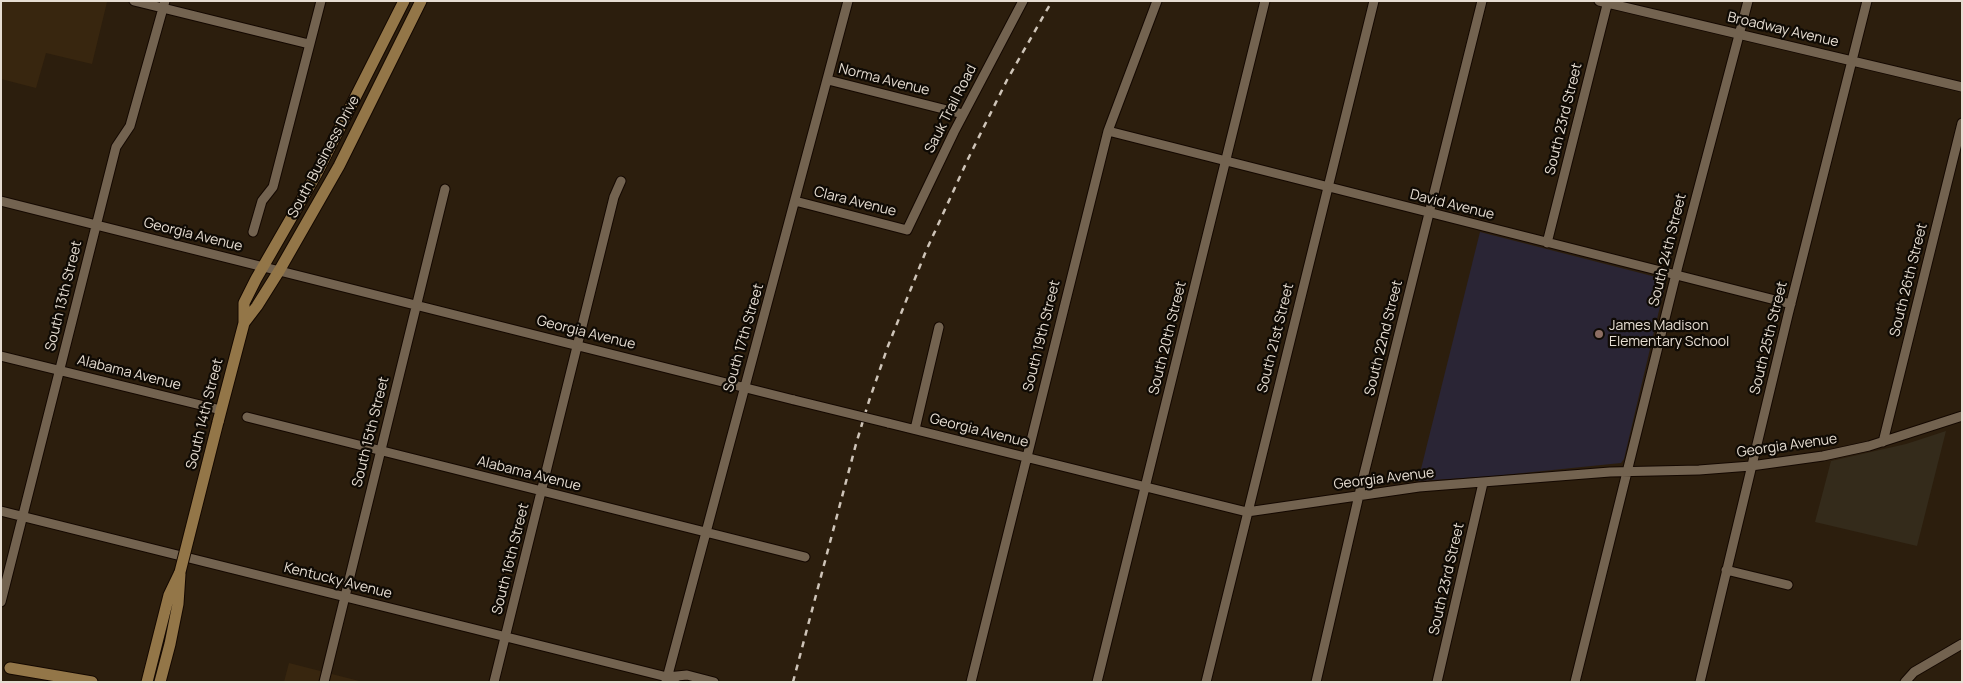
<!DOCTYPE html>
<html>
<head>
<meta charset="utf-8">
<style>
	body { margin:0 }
	#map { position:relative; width:1963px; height:683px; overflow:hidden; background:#2c1e0d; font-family:Manrope,sans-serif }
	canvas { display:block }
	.frame { position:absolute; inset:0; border:2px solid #e6ddd2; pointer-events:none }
</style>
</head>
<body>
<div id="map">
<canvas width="1963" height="683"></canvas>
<div class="frame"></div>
</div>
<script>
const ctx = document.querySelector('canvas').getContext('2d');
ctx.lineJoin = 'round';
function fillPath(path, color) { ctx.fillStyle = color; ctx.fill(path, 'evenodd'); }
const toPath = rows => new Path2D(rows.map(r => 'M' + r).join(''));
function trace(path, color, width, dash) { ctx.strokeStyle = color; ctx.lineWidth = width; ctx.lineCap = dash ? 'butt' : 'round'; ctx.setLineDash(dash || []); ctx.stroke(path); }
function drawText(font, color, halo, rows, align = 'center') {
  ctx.font = font + ' Manrope,sans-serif'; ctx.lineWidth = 4.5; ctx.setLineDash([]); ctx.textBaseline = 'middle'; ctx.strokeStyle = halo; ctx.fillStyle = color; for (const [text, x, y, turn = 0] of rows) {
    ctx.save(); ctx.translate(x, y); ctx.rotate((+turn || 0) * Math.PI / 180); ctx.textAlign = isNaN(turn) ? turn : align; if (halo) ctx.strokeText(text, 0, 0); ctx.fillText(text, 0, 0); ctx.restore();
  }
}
fillPath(toPath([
	[1,1,107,2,92,64,46,53,36,88,1,79],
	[289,663,363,682,284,682]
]), '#38260f');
fillPath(toPath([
	[1946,431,1917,546,1815,522,1831,461,1906,444]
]), '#342b1b');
fillPath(toPath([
	[1480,232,1664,279,1666,281,1624,459,1621,463,1494,476,1418,481]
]), '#2a2535');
const minor = toPath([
	[134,1,309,44],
	[1599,1,1962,87],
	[828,80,963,114],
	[1108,131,1791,304],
	[1,201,794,400],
	[795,201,907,230,954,132,1023,1],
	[253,232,262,201,273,187,321,1],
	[1547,243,1608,1],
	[1,356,221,410],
	[247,417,805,557],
	[888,423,1247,512,1419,487,1610,472,1699,470,1751,466,1823,456,1869,446,1962,416],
	[915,429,939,327],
	[1883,442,1962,123],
	[1,511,667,677,675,682],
	[1726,570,1788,585],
	[1,602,116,147,130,126,165,1],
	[667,677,687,675,714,682],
	[324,682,445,189],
	[494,682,614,197,621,181],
	[666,682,848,1],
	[971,682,1108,131,1157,1],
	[1097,682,1265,1],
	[1206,682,1374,1],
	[1316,682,1362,482,1482,1],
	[1437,682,1483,483],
	[1575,682,1678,266,1748,1],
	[1700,682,1788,315,1867,1],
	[1905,682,1914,672,1962,644]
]);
const major = toPath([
	[244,323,257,306,279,271,339,166,421,1],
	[218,422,244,323,244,303,256,279,317,173,404,1],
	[10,668,92,682],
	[147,682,169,595,180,572],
	[160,682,170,644,178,604,180,574]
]);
trace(minor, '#140800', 11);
trace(major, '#140800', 13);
trace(minor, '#736350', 9);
trace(major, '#937648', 11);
trace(toPath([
	[793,682,856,444,869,401,888,346,926,251,968,159,1007,80,1052,1]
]), '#cec4b8', 2.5, [6, 6]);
const minorBridge = toPath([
	[794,400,888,423]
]);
const majorBridge = toPath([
	[180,572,218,422]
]);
trace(minorBridge, '#140800', 11, []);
trace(majorBridge, '#140800', 13, []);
trace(minorBridge, '#736350', 9);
trace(majorBridge, '#937648', 11);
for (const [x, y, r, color] of [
	[1599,334,5,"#8d6e63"]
]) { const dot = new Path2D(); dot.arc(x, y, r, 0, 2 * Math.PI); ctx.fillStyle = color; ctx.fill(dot); trace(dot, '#0f0a04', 2); }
drawText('14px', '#e6ddd2', '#0f0a04', [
	["Broadway Avenue",1783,30,13],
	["Norma Avenue",884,80,14],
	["Sauk Trail Road",951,109,-63],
	["South 23rd Street",1564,119,-76],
	["South Business Drive",324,157,-62],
	["Clara Avenue",855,202,14],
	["David Avenue",1452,205,14],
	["Georgia Avenue",193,235,14],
	["South 24th Street",1668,250,-76],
	["South 26th Street",1909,280,-76],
	["South 13th Street",64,296,-76],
	["Georgia Avenue",586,333,14],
	["South 19th Street",1042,336,-76],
	["South 17th Street",744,338,-74],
	["South 20th Street",1168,338,-76],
	["South 21st Street",1276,338,-76],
	["South 22nd Street",1384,338,-76],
	["South 25th Street",1769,338,-76],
	["Alabama Avenue",129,373,14],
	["South 14th Street",205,414,-76],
	["Georgia Avenue",979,431,14],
	["South 15th Street",371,432,-76],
	["Georgia Avenue",1787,446,-8],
	["Alabama Avenue",529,474,14],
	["Georgia Avenue",1384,479,-7],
	["South 16th Street",511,559,-76],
	["South 23rd Street",1447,579,-77],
	["Kentucky Avenue",338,581,14]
]);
drawText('14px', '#e6ddd2', '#0f0a04', [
	["James Madison",1609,326],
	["Elementary School",1609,342]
], 'left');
</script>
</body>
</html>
